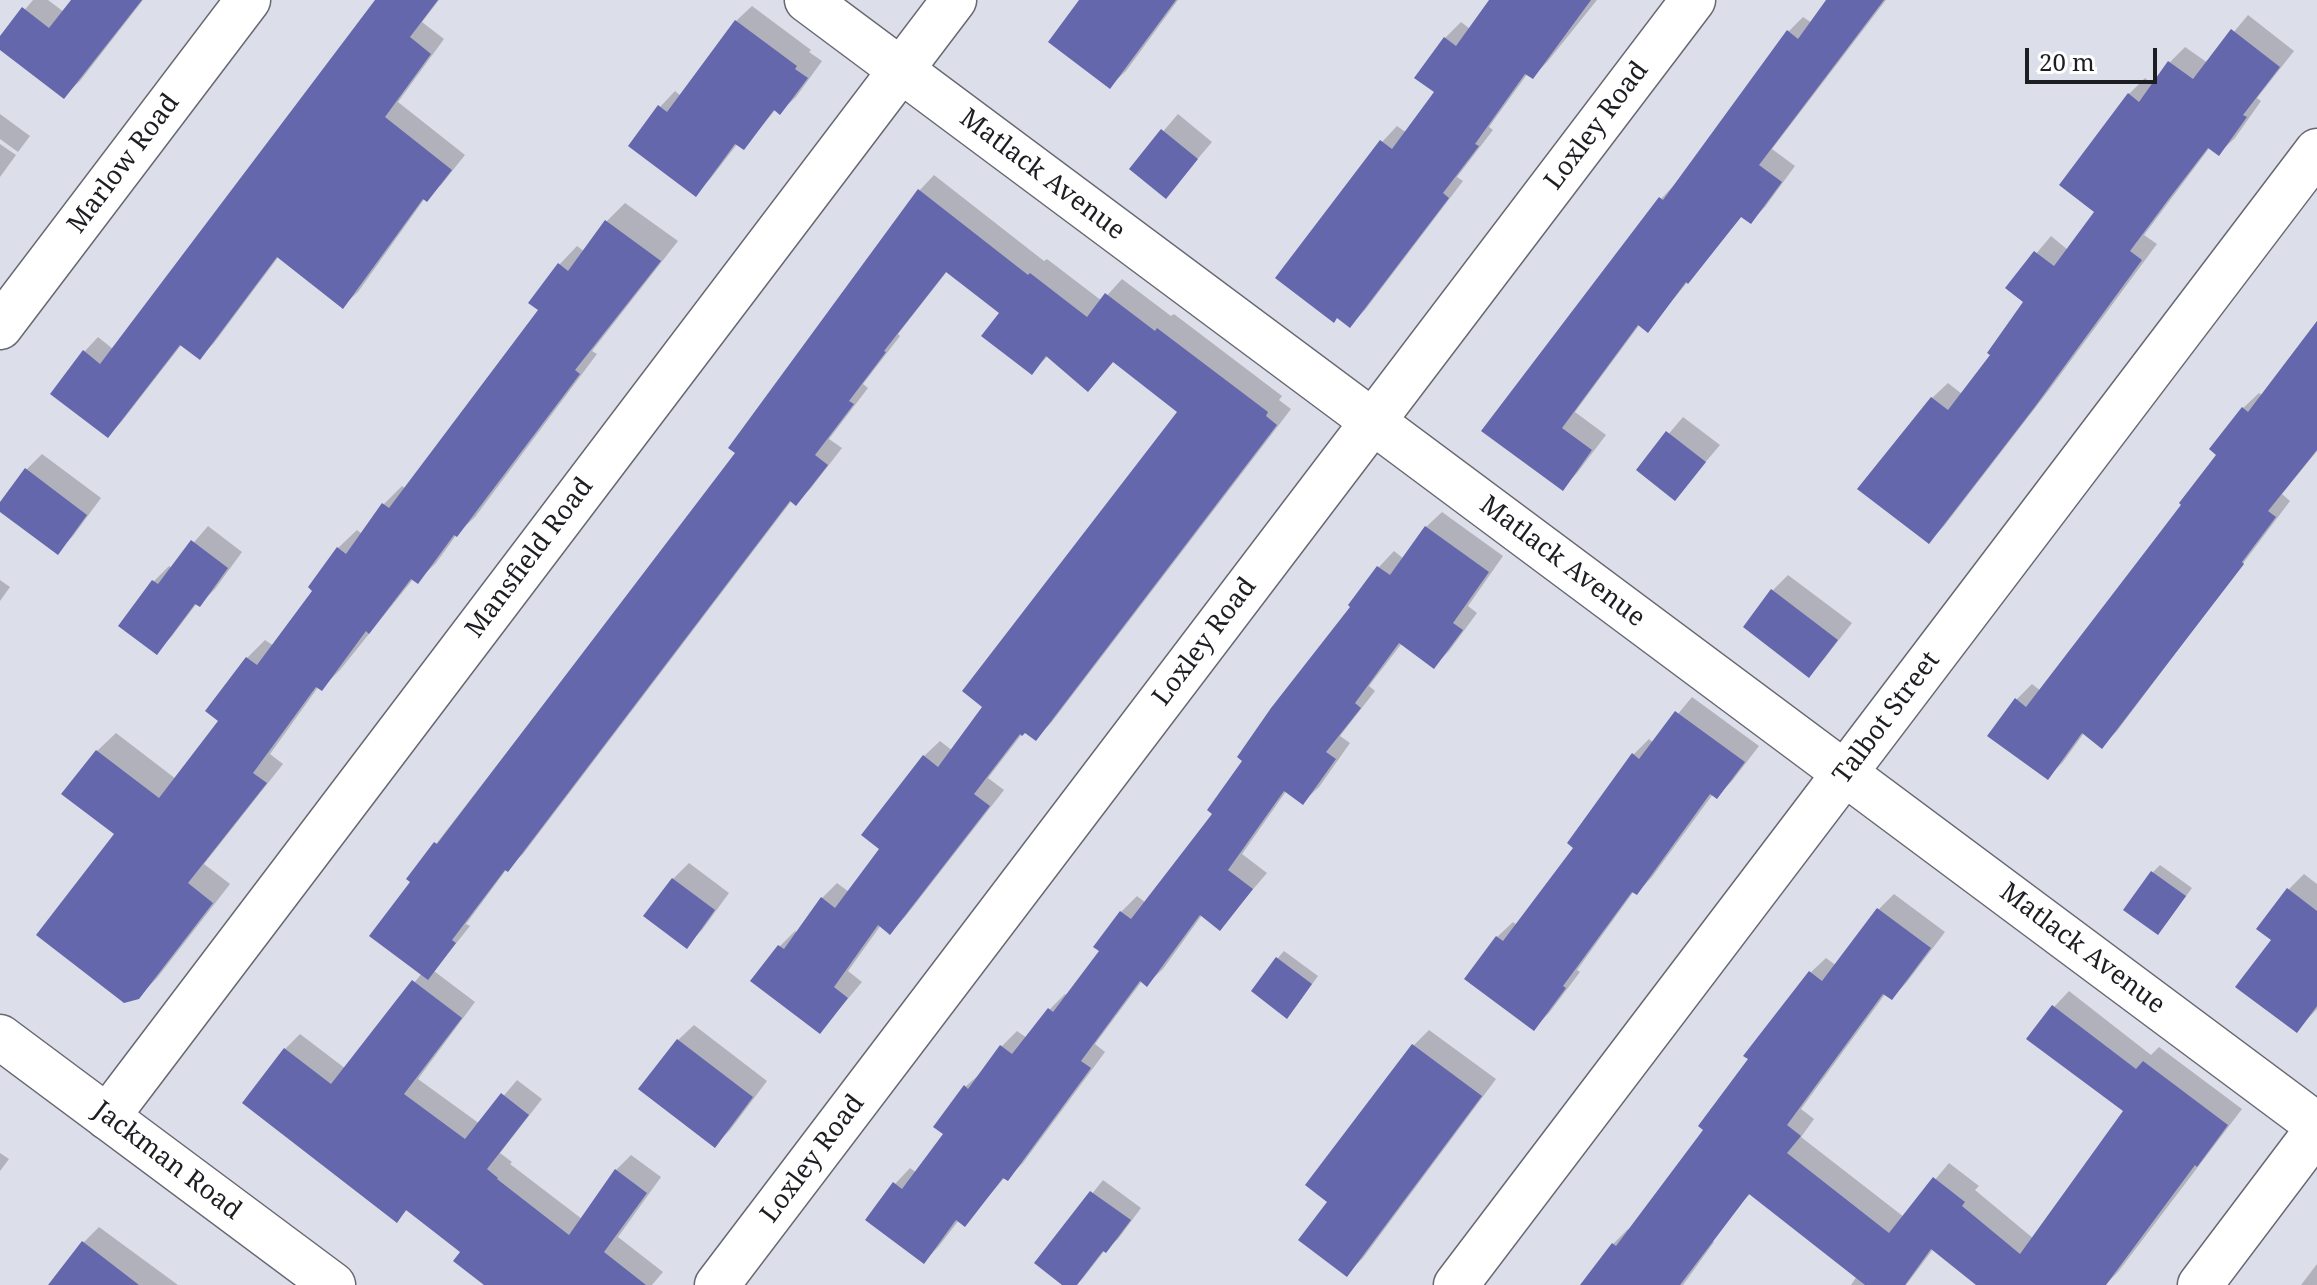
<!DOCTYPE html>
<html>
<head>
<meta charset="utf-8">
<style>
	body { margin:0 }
	#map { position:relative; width:2317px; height:1285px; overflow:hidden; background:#dcdeea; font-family:"Noto Serif",serif }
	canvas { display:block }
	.scale { position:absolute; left:2025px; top:48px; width:132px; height:36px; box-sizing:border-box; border:4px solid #1d1e22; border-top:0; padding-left:10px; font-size:24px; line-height:28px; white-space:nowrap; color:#1d1e22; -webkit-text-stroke:6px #fff; paint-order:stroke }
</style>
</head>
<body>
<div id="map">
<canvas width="2317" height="1285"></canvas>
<div class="scale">20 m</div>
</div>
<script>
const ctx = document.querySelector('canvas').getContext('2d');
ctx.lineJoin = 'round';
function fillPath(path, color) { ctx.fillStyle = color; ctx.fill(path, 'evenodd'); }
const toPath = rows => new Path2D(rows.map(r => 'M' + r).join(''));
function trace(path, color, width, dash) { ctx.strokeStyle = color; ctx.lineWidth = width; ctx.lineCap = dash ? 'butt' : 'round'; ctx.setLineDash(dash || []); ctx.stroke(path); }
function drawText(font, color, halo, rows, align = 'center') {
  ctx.font = font + ' "Noto Serif",serif'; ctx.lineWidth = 6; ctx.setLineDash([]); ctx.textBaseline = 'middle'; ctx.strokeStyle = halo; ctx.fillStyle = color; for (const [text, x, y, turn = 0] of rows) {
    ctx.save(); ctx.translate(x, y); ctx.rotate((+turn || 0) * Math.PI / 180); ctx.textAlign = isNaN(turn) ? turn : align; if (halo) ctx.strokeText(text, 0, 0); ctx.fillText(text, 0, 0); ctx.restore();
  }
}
fillPath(toPath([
	[33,0,48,0,64,12,74,0,143,0,80,81,64,96,0,47,0,39],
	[377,0,439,0,422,22,444,39,398,102,465,155,441,185,425,198,358,292,343,306,279,256,214,343,200,357,182,344,122,421,108,436,84,352,98,337,113,349],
	[1082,0,1178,0,1126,71,1110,86],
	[1492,0,1597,0,1548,61,1533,77,1528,73,1489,127,1493,130,1457,177,1463,181,1365,310,1350,325,1382,142,1397,126,1407,133,1437,92,1445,38,1461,22,1470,29],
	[1829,0,1886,0,1772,149,1795,166,1765,207,1750,222,1742,216,1648,330,1640,324,1575,412,1606,435,1577,473,1563,488,1484,431,1661,199,1675,184,1788,32,1803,17,1812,23],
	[752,6,811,50,809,52,822,61,796,97,780,112,776,109,744,147,738,143,711,178,696,194,660,107,675,91,681,96,736,21],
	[2248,15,2294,51,2257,98,2261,101,2235,138,2219,153,2210,147,2144,235,2157,244,2049,390,1944,526,1929,542,1932,398,1948,383,1962,394,1993,355,2026,302,2008,287,2051,236,2068,250,2097,212,2062,185,2129,94,2145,78,2153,85,2170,62,2185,47,2208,63],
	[0,114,30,136,18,152,0,139],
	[1178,114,1212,142,1166,196,1131,169],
	[0,144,16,155,0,177],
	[934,175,1044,261,1047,259,1102,301,1122,279,1171,316,1174,314,1282,396,1279,400,1291,409,1051,723,1036,738,1025,730,988,778,1004,790,905,917,890,932,881,925,848,971,862,982,820,1032,753,981,780,946,795,931,798,933,822,898,837,883,849,892,882,848,924,756,940,741,953,751,985,706,1180,411,1114,361,1088,389,1048,356,1032,372,1002,312,948,270,898,334,900,336,863,384,868,388,829,439,842,448,811,488,796,504,792,500,523,854,506,870,466,924,470,926,434,971,475,1002,418,1079,480,1124,517,1080,542,1099,500,1153,512,1162,510,1164,582,1219,616,1170,631,1155,661,1177,618,1237,663,1272,652,1285,487,1285,463,1252,408,1209,397,1220,245,1102,285,1049,300,1034,346,1069,422,973,412,881,409,879,738,453,919,191],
	[625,203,678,241,592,351,597,354,475,517,457,534,436,563,418,581,414,578,340,670,322,688,319,686,270,754,283,764,204,864,230,884,157,978,138,997,117,834,64,793,97,751,116,733,176,779,221,721,247,658,265,640,274,646,315,590,338,548,357,530,362,534,384,504,402,486,406,489,540,310,559,265,577,246,585,252,607,221],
	[2317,323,2317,451,2282,494,2290,501,2117,731,2102,746,2084,733,2063,762,2047,778,2016,700,2032,684,2041,691,2219,454,2243,408,2259,393,2263,396],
	[1683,417,1720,445,1675,498,1638,470],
	[42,454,101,498,73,536,58,552,0,509,26,470],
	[1442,512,1503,556,1468,606,1477,613,1449,651,1434,666,1402,643,1369,686,1375,691,1340,736,1350,743,1319,787,1303,802,1287,790,1242,854,1267,873,1220,928,1202,915,1163,969,1147,984,1142,981,1095,1044,1105,1052,1023,1163,1007,1179,1005,1177,965,1224,959,1220,939,1246,924,1262,895,1184,910,1168,917,1173,945,1134,965,1087,982,1072,1001,1047,1017,1031,1027,1038,1049,1010,1065,994,1067,996,1102,950,1121,912,1137,896,1146,903,1215,814,1353,606,1351,605,1379,567,1394,551,1404,559,1426,527],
	[208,526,242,552,215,589,200,604,197,603,172,636,157,652,121,626,154,581,169,566,172,568],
	[1788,575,1852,623,1824,659,1809,675,1746,626,1773,590],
	[0,580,10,587,0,601],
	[1692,697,1759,746,1732,781,1717,796,1713,794,1652,877,1637,893,1634,891,1577,970,1580,972,1549,1013,1533,1029,1497,937,1513,922,1517,925,1576,847,1633,755,1649,739,1654,743],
	[689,863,729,893,702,930,686,946,673,879],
	[2160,865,2192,888,2165,925,2153,872],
	[2304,874,2317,884,2317,1009,2297,1030,2273,940,2288,890],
	[1894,894,1945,932,1907,982,1892,998,1886,993,1801,1109,1814,1119,1801,1137,1904,1217,1949,1163,1979,1186,1975,1190,2034,1239,2126,1110,2054,1007,2069,991,2151,1055,2159,1047,2242,1109,2118,1272,2105,1285,1979,1285,1934,1248,1906,1285,1851,1285,1857,1276,1751,1193,1737,1207,1692,1225,1714,1242,1683,1285,1583,1285,1613,1244,1628,1229,1630,1230,1706,1130,1810,973,1826,958,1837,966,1878,910],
	[1284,951,1318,976,1294,1009,1277,959],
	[694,1025,767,1081,730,1130,715,1145,678,1040],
	[1429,1030,1496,1079,1363,1258,1347,1274,1330,1201,1308,1185,1414,1045],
	[0,1153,9,1159,0,1171],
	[1103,1180,1141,1208,1118,1239,1105,1250,1083,1278,1076,1285,1065,1285,1037,1263],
	[99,1227,178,1285,51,1285,83,1243],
	[2317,1264,2317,1285,2301,1285]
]), '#0003');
fillPath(toPath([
	[71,0,142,0,64,99,0,50,0,36,22,7,49,28],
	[375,0,438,0,410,37,431,54,385,117,452,170,427,202,423,199,343,309,277,257,200,360,180,345,108,438,50,394,83,350,100,364],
	[1079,0,1176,0,1110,89,1048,42],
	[1489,0,1591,0,1533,79,1525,74,1475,144,1479,146,1443,193,1449,198,1350,328,1337,318,1334,323,1275,278,1380,140,1392,149,1434,92,1414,78,1444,37,1456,46],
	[1826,0,1884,0,1759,165,1782,182,1751,224,1741,217,1688,284,1686,282,1648,333,1638,325,1562,428,1592,450,1563,491,1481,431,1659,197,1663,200,1787,30,1798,39],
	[735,20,797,66,795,69,808,78,780,115,774,110,744,150,735,144,696,197,628,146,658,105,667,112],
	[2231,29,2280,67,2243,115,2247,117,2219,156,2208,148,2168,200,2130,251,2142,260,2034,408,1929,544,1857,489,1931,397,1948,410,1990,355,1987,353,2023,302,2005,288,2034,251,2054,266,2094,212,2059,185,2128,93,2139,102,2168,61,2193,79],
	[1161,129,1198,159,1166,199,1129,169],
	[918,189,1028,275,1030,273,1087,317,1105,293,1155,331,1157,328,1268,412,1266,416,1277,425,1036,741,1025,733,1022,736,1020,734,974,794,990,806,890,935,878,925,834,987,848,998,820,1034,750,981,778,945,784,949,821,897,835,908,879,849,861,835,923,755,938,767,982,707,962,691,1177,412,1113,362,1088,392,1046,356,1032,375,981,336,999,313,946,272,884,351,886,352,849,401,854,404,815,455,828,465,796,506,790,501,508,872,505,870,452,940,456,943,428,980,369,936,410,882,406,879,434,842,437,844,735,453,728,448],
	[605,220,661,261,575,370,580,374,457,537,454,535,418,584,411,579,369,634,366,631,322,691,316,687,253,773,267,783,188,883,213,903,139,999,124,1003,36,935,114,834,61,794,96,750,159,798,218,721,205,711,246,657,257,665,312,591,308,587,337,547,346,554,382,503,389,508,538,310,528,303,558,263,568,271],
	[2317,321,2317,450,2268,511,2276,517,2242,562,2244,564,2102,749,2082,733,2048,780,1987,736,2015,698,2026,707,2181,505,2179,503,2216,455,2209,449,2242,407,2248,412],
	[1666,431,1706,462,1675,501,1636,470],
	[25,468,87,515,58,555,0,512,0,502],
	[1425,526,1489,572,1453,623,1463,630,1434,669,1399,643,1355,703,1361,708,1326,752,1336,759,1303,805,1284,791,1228,870,1253,889,1220,931,1200,915,1147,987,1140,981,1081,1061,1091,1068,1008,1181,1003,1178,965,1227,956,1220,924,1264,865,1220,893,1182,902,1189,943,1134,933,1127,964,1085,968,1089,1000,1045,1012,1054,1048,1008,1053,1012,1099,951,1093,947,1120,911,1131,919,1212,814,1207,810,1242,761,1237,757,1271,708,1350,607,1348,605,1377,566,1390,575],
	[191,540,228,568,200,607,195,604,157,655,118,626,152,580,158,584],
	[1771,589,1838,640,1809,678,1743,627],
	[1675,711,1745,762,1717,799,1710,794,1637,895,1632,892,1563,986,1566,988,1534,1031,1464,979,1496,936,1503,941,1573,848,1567,843,1632,753,1639,759],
	[2151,871,2186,896,2158,935,2123,910],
	[672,878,715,910,687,949,643,916],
	[2287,888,2317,911,2317,1006,2297,1033,2235,987,2271,940,2256,929],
	[1877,908,1931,948,1892,1000,1883,994,1787,1125,1801,1136,1787,1153,1889,1233,1933,1177,1965,1202,1962,1206,2020,1254,2123,1111,2026,1039,2052,1005,2136,1069,2143,1061,2228,1125,2197,1167,2195,1165,2106,1285,1976,1285,1931,1249,1905,1285,1865,1285,1749,1194,1680,1285,1580,1285,1612,1243,1616,1246,1703,1130,1698,1126,1748,1059,1743,1056,1809,971,1822,981],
	[1276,957,1312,984,1287,1019,1251,991],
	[412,980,462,1018,404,1094,465,1139,501,1093,529,1115,487,1169,498,1178,497,1179,569,1235,615,1169,647,1193,604,1252,646,1285,484,1285,453,1261,460,1252,406,1210,397,1223,242,1103,284,1048,331,1084],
	[677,1039,753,1097,715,1148,638,1089],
	[1412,1044,1482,1096,1347,1277,1298,1240,1327,1202,1305,1185],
	[1090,1191,1131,1220,1106,1253,1103,1251,1077,1285,1062,1285,1034,1263],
	[82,1241,139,1285,48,1285]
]), '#6567ac');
const minor = toPath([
	[807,0,2317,1125],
	[0,327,248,0],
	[107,1117,954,0],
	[717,1285,1693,0],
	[1456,1285,2317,151],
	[2200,1285,2317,1130]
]);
const tertiary = toPath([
	[0,1037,333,1285]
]);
trace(minor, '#676872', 47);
trace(tertiary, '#676872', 47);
trace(minor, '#fff', 44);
trace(tertiary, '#fff', 44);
drawText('26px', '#1d1e22', '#fff', [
	["Loxley Road",1597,126,-53],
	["Marlow Road",124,164,-53],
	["Matlack Avenue",1042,175,37],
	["Mansfield Road",530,558,-53],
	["Matlack Avenue",1562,562,37],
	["Loxley Road",1205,642,-53],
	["Talbot Street",1887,718,-53],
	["Matlack Avenue",2082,949,37],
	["Loxley Road",813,1159,-53],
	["Jackman Road",167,1161,37]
]);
</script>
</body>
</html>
